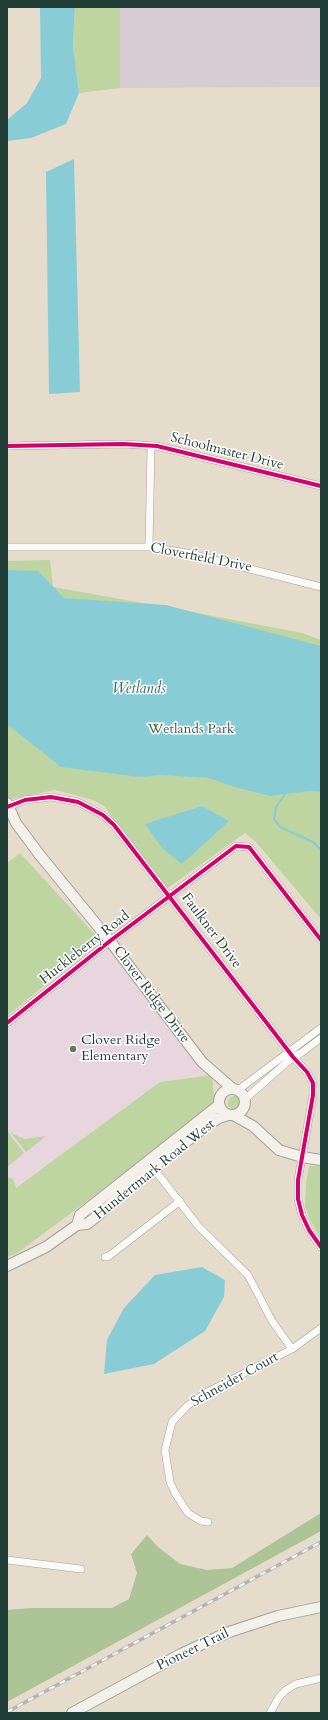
<!DOCTYPE html>
<html>
<head>
<meta charset="utf-8">
<style>
	body { margin:0 }
	#map { position:relative; width:328px; height:1720px; overflow:hidden; background:#e6dccc; font-family:Cardo,serif }
	canvas { display:block }
	.frame { position:absolute; inset:0; border:8px solid #1f3d34; pointer-events:none }
</style>
</head>
<body>
<div id="map">
<canvas width="328" height="1720"></canvas>
<div class="frame"></div>
</div>
<script>
const ctx = document.querySelector('canvas').getContext('2d');
ctx.lineJoin = 'round';
function fillPath(path, color) { ctx.fillStyle = color; ctx.fill(path, 'evenodd'); }
const toPath = rows => new Path2D(rows.map(r => 'M' + r).join(''));
function trace(path, color, width, dash) { ctx.strokeStyle = color; ctx.lineWidth = width; ctx.lineCap = dash ? 'butt' : 'round'; ctx.setLineDash(dash || []); ctx.stroke(path); }
function drawText(font, color, halo, rows, align = 'center') {
  ctx.font = font + ' Cardo,serif'; ctx.lineWidth = 3; ctx.setLineDash([]); ctx.textBaseline = 'middle'; ctx.strokeStyle = halo; ctx.fillStyle = color; for (const [text, x, y, turn = 0] of rows) {
    ctx.save(); ctx.translate(x, y); ctx.rotate((+turn || 0) * Math.PI / 180); ctx.textAlign = isNaN(turn) ? turn : align; if (halo) ctx.strokeText(text, 0, 0); ctx.fillText(text, 0, 0); ctx.restore();
  }
}
fillPath(toPath([
	[107,950,203,1073,160,1082,16,1188,7,1175,7,1096,10,1093,7,1088,7,1027]
]), '#e8d6de');
fillPath(toPath([
	[120,7,321,7,321,87,120,88]
]), '#d7ccd2');
fillPath(toPath([
	[75,7,120,7,120,88,79,93,73,45],
	[50,560,53,587,187,611,302,633,321,640,321,919,256,842,245,833,165,890,104,806,93,800,55,790,7,800,7,561],
	[20,853,100,940,7,1016,7,863],
	[212,1075,215,1106,16,1254,7,1257,7,1177,13,1179,16,1188,160,1082],
	'228 1103a7 7 0 1 1 14 0a7 7 0 1 1-14 0Z',
	[7,1131,24,1153,7,1167],
	[11,1133,25,1139,46,1136,26,1152],
	[309,1166,321,1166,321,1239,310,1220,305,1206,306,1184]
]), '#bed4a1');
fillPath(toPath([
	[321,1513,321,1531,7,1702,7,1610,31,1608,112,1608,129,1599,137,1573,131,1554,147,1535,158,1547,180,1564,207,1570,232,1568]
]), '#adc497');
fillPath(toPath([
	[40,7,75,7,73,45,79,93,66,124,31,138,7,141,7,120,27,103,41,78],
	[74,159,80,392,49,394,46,172],
	[7,570,38,571,64,598,166,605,321,646,321,792,309,791,270,796,234,787,209,778,162,775,139,777,61,767,7,724],
	[202,806,229,821,182,864,162,848,145,824],
	[202,1267,225,1280,224,1297,205,1331,154,1364,104,1374,107,1340,124,1308,155,1275]
]), '#88cdd6');
trace(toPath([
	[286,793,276,807,274,819,280,827,313,842,321,850]
]), '#88cdd6', 2);
const street = toPath([
	[7,446,123,444,157,446,321,486],
	[7,547,149,547,187,553,321,587],
	[149,547,151,447],
	[7,807,25,800,51,797,78,802,103,815,114,825,293,1057,307,1072,313,1083,313,1095,298,1180,298,1199,302,1215,309,1230,321,1247],
	[7,1023,110,941,236,846,249,847,321,940],
	[238,1090,321,1028],
	[245,1099,293,1057,301,1053,321,1038],
	[151,1165,199,1227,248,1275,272,1321,292,1349],
	[105,1257,109,1256,180,1201],
	[208,1522,201,1521,188,1513,175,1493,170,1482,165,1450,172,1422,187,1406,207,1392,292,1349,321,1328],
	[7,1560,81,1569],
	[270,1713,279,1697,286,1690,296,1684,321,1678]
]);
const secondary = toPath([
	[7,803,16,823,39,854,110,941,202,1062,233,1089],
	'219 1102a13 13 0 1 1 26 0a13 13 0 1 1-26 0Z',
	[235,1116,253,1126,279,1150,302,1157,321,1160],
	[77,1225,87,1224,97,1216,143,1175,209,1124,219,1118,228,1115],
	[77,1225,80,1215,219,1105],
	[7,1266,46,1247,77,1225],
	[72,1713,181,1654,226,1633,278,1616,321,1607]
]);
trace(street, '#a3a197', 8);
trace(secondary, '#a3a197', 12);
trace(street, '#fbfaf7', 7);
trace(secondary, '#f4f0ea', 10);
const rail = toPath([
	[7,1712,321,1542]
]);
trace(rail, '#b2b4b1', 3.5);
trace(rail, '#fff', 2, [6]);
trace(toPath([
	[7,446,123,444,157,446,321,486],
	[7,807,25,800,51,797,78,802,103,815,114,825,293,1057,307,1072,313,1083,313,1095,298,1180,298,1199,302,1215,309,1230,321,1247],
	[7,1023,110,941,236,846,249,847,321,940]
]), '#d6006c', 4);
for (const [x, y, r, color] of [
	[73,1049,4,"#657569"]
]) { const dot = new Path2D(); dot.arc(x, y, r, 0, 2 * Math.PI); ctx.fillStyle = color; ctx.fill(dot); trace(dot, '#fff', 1.5); }
drawText('14px', '#1f3d34', '#fff', [
	["Schoolmaster Drive",227,452,14],
	["Cloverfield Drive",201,558,11],
	["Faulkner Drive",211,931,53],
	["Huckleberry Road",85,948,-38],
	["Clover Ridge Drive",151,995,53],
	["Hundertmark Road West",155,1170,-39],
	["Schneider Court",235,1380,-29],
	["Pioneer Trail",193,1650,-26]
]);
drawText('14px', '#3e6146', '#fff', [
	["Wetlands Park",191,730]
]);
drawText('14px', '#1f3d34', '#fff', [
	["Clover Ridge",81,1041],
	["Elementary",81,1057]
], 'left');
drawText('italic 15px', '#326666', '#fff', [
	["Wetlands",139,690]
]);
</script>
</body>
</html>
